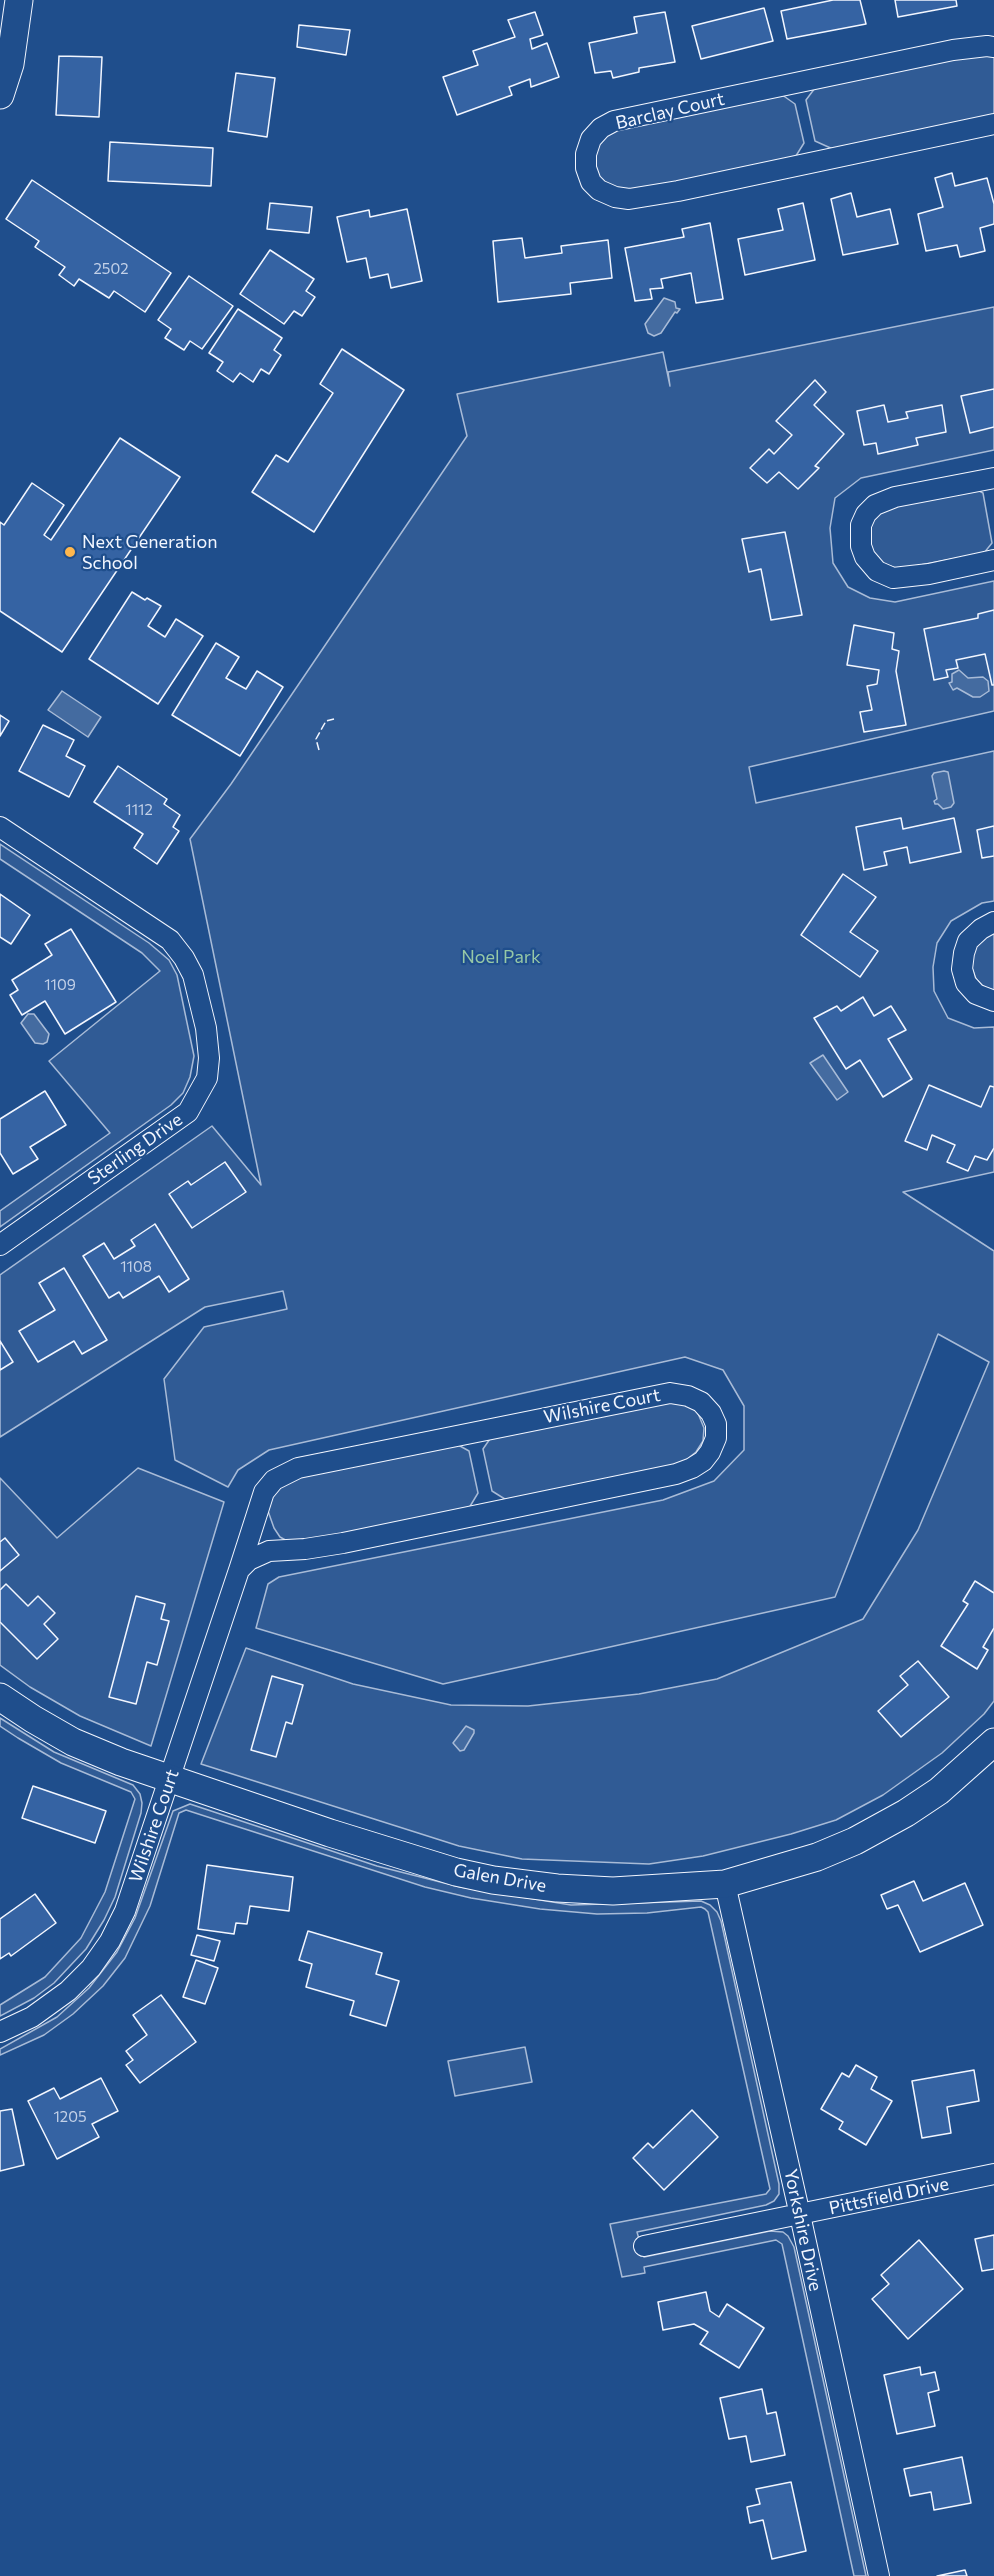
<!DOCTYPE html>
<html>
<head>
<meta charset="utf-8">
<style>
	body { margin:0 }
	canvas { display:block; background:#1f4e8c }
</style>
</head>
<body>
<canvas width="994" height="2576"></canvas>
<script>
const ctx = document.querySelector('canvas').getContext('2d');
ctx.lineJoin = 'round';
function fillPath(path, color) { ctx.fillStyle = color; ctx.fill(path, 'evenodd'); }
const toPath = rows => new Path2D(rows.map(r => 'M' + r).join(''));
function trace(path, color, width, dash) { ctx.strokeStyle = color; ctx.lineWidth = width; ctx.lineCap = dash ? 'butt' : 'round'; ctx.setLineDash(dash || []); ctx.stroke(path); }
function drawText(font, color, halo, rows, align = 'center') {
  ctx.font = font + ' Commissioner,sans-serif'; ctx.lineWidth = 4.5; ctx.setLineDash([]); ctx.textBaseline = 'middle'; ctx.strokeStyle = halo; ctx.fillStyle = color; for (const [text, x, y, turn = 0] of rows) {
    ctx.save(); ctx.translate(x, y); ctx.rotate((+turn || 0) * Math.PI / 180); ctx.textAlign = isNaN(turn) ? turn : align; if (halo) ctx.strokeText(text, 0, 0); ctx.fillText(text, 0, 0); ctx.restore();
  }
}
const built = toPath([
	[972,52,994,54,994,117,835,150,815,141,806,100,818,84,972,52],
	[778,92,795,104,804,143,794,159,637,191,612,188,598,176,593,159,602,134,610,128,778,92],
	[994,307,994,450,861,478,835,498,830,528,833,563,848,587,870,598,895,602,994,581,994,711,749,767,756,803,994,751,994,901,982,903,951,921,937,943,933,967,934,991,948,1018,974,1028,994,1027,994,1172,903,1192,994,1251,994,1701,984,1714,942,1753,883,1795,836,1820,791,1834,703,1856,649,1864,522,1859,459,1846,201,1764,246,1648,353,1684,451,1705,528,1706,639,1694,717,1679,863,1619,918,1530,989,1362,938,1334,835,1597,443,1684,256,1628,268,1584,279,1577,663,1500,714,1481,744,1450,744,1406,723,1370,685,1357,269,1450,238,1470,228,1487,175,1460,164,1379,204,1327,287,1309,283,1291,205,1307,0,1437,0,1275,212,1126,261,1185,190,839,231,784,467,436,457,394,663,352,670,386,668,372,994,307],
	[972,487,983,493,992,543,984,553,899,569,884,564,869,549,867,524,883,506,972,487],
	[0,844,149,943,169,960,177,975,194,1056,190,1077,183,1093,171,1105,0,1227,0,1211,110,1133,49,1061,160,971,142,953,0,859,0,844],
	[994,929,994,990,984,987,976,979,971,965,971,953,978,941,994,929],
	[678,1401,697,1411,704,1428,703,1441,696,1452,686,1460,673,1465,508,1501,492,1491,483,1449,494,1433,678,1401],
	[451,1441,469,1451,478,1493,469,1508,318,1540,289,1542,280,1537,274,1528,268,1511,271,1495,288,1479,451,1441],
	[138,1468,224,1502,151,1746,80,1716,30,1687,0,1665,0,1478,57,1538,138,1468],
	[0,1718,54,1752,133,1785,140,1794,142,1803,141,1813,115,1897,104,1920,86,1949,54,1983,34,1998,0,2016,0,2005,45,1977,81,1938,105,1892,135,1799,131,1792,61,1763,18,1738,0,1726,0,1718],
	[190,1804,377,1866,460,1887,571,1905,701,1901,710,1905,717,1912,721,1921,779,2184,779,2194,774,2201,766,2205,637,2232,644,2257,770,2231,783,2232,788,2236,794,2247,866,2576,854,2576,782,2244,776,2240,644,2267,645,2273,622,2277,610,2224,766,2194,770,2189,708,1912,705,1909,701,1907,647,1913,597,1914,540,1909,471,1898,425,1887,186,1810,179,1813,150,1906,125,1958,103,1986,73,2014,44,2035,0,2055,0,2049,57,2017,89,1988,117,1952,135,1918,173,1811,190,1804],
	[525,2047,532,2082,455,2096,448,2061,525,2047]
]);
fillPath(built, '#305b95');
trace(built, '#a8bbd7', 1.5);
const water = toPath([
	[664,298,675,302,676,308,680,309,677,313,675,312,661,333,654,336,648,333,645,324,664,298],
	[959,670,968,678,983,677,988,681,989,691,980,697,973,697,957,688,953,690,949,683,952,682,952,674,959,670],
	[62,691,101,717,88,737,48,710,62,691],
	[944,771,948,772,954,803,951,807,943,809,938,804,935,804,934,801,937,799,932,776,934,773,944,771],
	[28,1014,34,1014,49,1034,47,1042,43,1044,35,1043,21,1023,28,1014],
	[823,1055,848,1092,837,1100,810,1063,823,1055],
	[466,1726,474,1730,474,1733,464,1750,460,1751,453,1743,466,1726]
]);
fillPath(water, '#446ba0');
trace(water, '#a8bbd7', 1.5);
const building = toPath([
	[833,0,860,0,866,24,787,39,781,11,833,0],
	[895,0,956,0,957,6,898,17,895,0],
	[764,8,773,41,701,59,692,26,764,8],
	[535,12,543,35,530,39,532,49,547,43,559,77,531,87,530,79,509,87,512,95,457,115,443,77,478,65,473,51,515,37,508,20,535,12],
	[665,12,675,62,639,68,639,72,613,78,611,71,595,73,589,43,637,33,634,17,665,12],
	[299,25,350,30,346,55,297,47,299,25],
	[59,56,102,57,99,117,56,115,59,56],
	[236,73,275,78,267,137,228,131,236,73],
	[110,142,213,148,211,186,108,181,110,142],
	[952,173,955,186,987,178,994,204,994,224,980,228,985,251,960,257,957,245,926,251,918,214,943,207,935,178,952,173],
	[32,180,171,273,145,312,114,291,109,298,79,279,74,286,59,275,65,267,35,247,39,241,6,219,32,180],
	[851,193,857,217,890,209,898,244,843,255,831,199,851,193],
	[270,203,312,207,309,233,267,229,270,203],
	[803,203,815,260,745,275,738,239,783,230,778,209,803,203],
	[407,209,422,281,391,288,388,274,370,278,366,258,347,262,337,217,369,210,370,217,407,209],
	[710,223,723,299,696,303,691,273,661,279,663,288,650,289,652,299,635,301,625,248,684,237,682,229,710,223],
	[522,238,525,258,562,253,561,246,608,240,612,278,570,283,571,294,498,302,493,241,522,238],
	[270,250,314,279,306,291,315,297,302,316,294,311,284,324,240,294,270,250],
	[189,276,233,306,202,349,190,341,184,350,165,338,171,329,158,320,189,276],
	[238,309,282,338,274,350,281,355,269,374,261,369,253,382,240,373,233,382,217,371,223,362,209,353,238,309],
	[342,349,404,390,314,532,252,492,276,455,288,462,333,393,320,384,342,349],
	[815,380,826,392,814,405,844,434,815,466,819,468,798,489,779,472,767,483,750,468,769,449,774,454,792,435,776,421,815,380],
	[994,389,994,427,970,433,961,396,994,389],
	[884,405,888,422,908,418,906,412,942,405,946,432,916,438,918,445,878,454,876,443,864,445,857,411,884,405],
	[120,438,180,477,62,652,0,611,0,522,4,525,32,483,64,505,44,535,51,540,120,438],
	[785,532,802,615,771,620,761,569,749,572,742,539,785,532],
	[132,592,145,600,147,598,161,606,148,626,165,637,176,619,203,636,158,704,89,659,132,592],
	[994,610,994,685,992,685,985,654,956,660,958,668,946,670,948,677,934,680,924,629,978,618,978,614,994,610],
	[854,625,894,633,892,649,899,651,896,671,906,725,864,732,860,712,872,710,867,686,877,684,879,670,847,665,854,625],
	[216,643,239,657,226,678,246,689,257,671,283,687,240,756,172,715,216,643],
	[0,715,9,721,0,736,0,715],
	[43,725,74,740,66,756,85,766,69,797,19,771,43,725],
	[118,766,167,799,164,804,180,815,173,827,179,831,157,864,134,848,143,834,94,802,118,766],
	[901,818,903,829,954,818,961,852,910,863,907,847,884,852,887,865,864,870,856,827,901,818],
	[994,826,994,856,982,858,977,830,994,826],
	[843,874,876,897,850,932,878,951,860,977,801,935,843,874],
	[0,894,30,915,11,944,0,937,0,894],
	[71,929,116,1002,65,1034,45,1001,22,1015,10,995,18,990,12,980,52,955,45,944,71,929],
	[863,997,874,1016,891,1006,906,1030,888,1039,912,1079,883,1097,860,1060,846,1069,814,1018,837,1006,841,1011,863,997],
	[929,1085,981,1107,990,1086,994,1087,994,1148,987,1160,975,1156,968,1171,947,1162,955,1145,932,1135,927,1150,905,1141,929,1085],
	[45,1091,66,1125,30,1147,38,1159,13,1174,0,1153,0,1119,45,1091],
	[225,1162,246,1192,192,1228,169,1194,188,1181,191,1185,225,1162],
	[155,1224,189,1279,169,1292,159,1276,123,1298,119,1292,109,1298,83,1256,104,1243,114,1259,135,1246,131,1240,155,1224],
	[64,1268,107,1340,82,1354,74,1341,38,1362,19,1331,55,1310,39,1283,64,1268],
	[0,1341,13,1362,0,1370,0,1341],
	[5,1538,19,1555,0,1571,0,1542,5,1538],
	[975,1581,994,1593,994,1628,983,1647,988,1650,977,1669,941,1646,968,1604,963,1601,975,1581],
	[6,1584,28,1606,38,1596,55,1613,44,1624,58,1639,37,1659,0,1622,0,1590,6,1584],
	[136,1596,165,1604,161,1619,169,1621,157,1665,147,1662,136,1704,109,1697,136,1596],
	[918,1661,949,1697,901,1737,878,1711,908,1685,900,1676,918,1661],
	[272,1676,303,1685,292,1724,286,1722,276,1757,251,1750,272,1676],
	[33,1786,106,1811,95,1843,22,1818,33,1786],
	[207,1865,293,1877,289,1911,250,1906,247,1924,236,1923,234,1934,198,1929,207,1865],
	[914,1881,923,1901,965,1883,983,1925,920,1952,898,1905,887,1909,881,1895,914,1881],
	[35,1894,56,1923,11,1956,9,1953,0,1959,0,1919,35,1894],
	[308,1931,382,1953,376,1974,399,1981,386,2026,350,2015,354,2001,306,1987,312,1964,299,1960,308,1931],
	[197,1935,220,1941,214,1961,191,1955,197,1935],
	[196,1960,218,1968,205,2004,183,1997,196,1960],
	[161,1995,196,2042,140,2083,126,2065,133,2060,126,2051,147,2035,133,2015,161,1995],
	[856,2065,877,2077,871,2089,892,2101,866,2145,839,2129,843,2122,821,2109,842,2073,849,2077,856,2065],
	[974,2070,979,2101,947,2107,951,2133,922,2138,912,2081,974,2070],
	[101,2078,118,2111,92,2124,99,2137,57,2159,28,2101,54,2088,60,2099,101,2078],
	[12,2109,24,2165,0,2171,0,2111,12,2109],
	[692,2110,718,2137,664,2190,633,2158,648,2143,653,2148,692,2110],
	[994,2235,994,2269,982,2271,975,2239,994,2235],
	[919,2240,963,2289,908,2339,872,2299,889,2284,881,2275,919,2240],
	[706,2292,710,2311,719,2317,727,2304,764,2328,739,2368,700,2344,708,2332,694,2324,663,2330,658,2302,706,2292],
	[920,2367,921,2375,935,2372,939,2390,928,2393,935,2426,897,2434,884,2375,920,2367],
	[762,2389,767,2414,776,2412,785,2455,751,2462,746,2436,729,2439,720,2398,762,2389],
	[962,2457,971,2503,934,2510,931,2492,910,2496,904,2469,962,2457],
	[791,2482,806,2551,772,2559,763,2520,750,2523,747,2507,760,2504,756,2489,791,2482],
	[965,2570,967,2576,937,2576,965,2570]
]);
fillPath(building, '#3563a3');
trace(building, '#f2f6ff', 1.5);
const street = toPath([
	[994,47,987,46,953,50,614,121,601,128,591,139,586,154,586,168,591,182,599,190,615,197,629,199,678,191,994,124],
	[994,478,895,497,875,505,866,514,861,525,861,546,865,557,877,571,893,578,929,574,994,560],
	[0,827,170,940,184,958,193,975,206,1028,209,1058,207,1078,188,1112,0,1245],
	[994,922,981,929,968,941,964,953,962,969,966,983,976,994,994,1001],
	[670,1393,688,1396,701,1402,711,1413,716,1424,716,1438,710,1452,703,1461,692,1468,676,1474,343,1543,305,1549,269,1551,249,1560,239,1570,264,1492,274,1480,298,1468,670,1393],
	[725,1884,800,2215,879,2576],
	[0,2032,32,2017,68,1991,91,1968,110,1941,125,1911,239,1570],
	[644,2246,994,2174]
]);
const secondary = toPath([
	[0,95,10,64,19,0],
	[0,1697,33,1719,73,1742,121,1762,330,1833,456,1872,493,1880,557,1888,613,1891,725,1884,817,1857,855,1841,906,1813,939,1791,994,1742]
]);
trace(street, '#f2f6ff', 22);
trace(secondary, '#f2f6ff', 29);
trace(street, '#1f4e8c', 20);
trace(secondary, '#1f4e8c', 27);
trace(toPath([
	[319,750,316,739,326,721,334,719]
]), '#f2f6ff', 1.5, [8, 3]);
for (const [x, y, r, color] of [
	[70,552,6,"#ffb74d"]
]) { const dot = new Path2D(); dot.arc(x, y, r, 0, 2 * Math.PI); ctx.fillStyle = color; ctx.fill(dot); trace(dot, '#1f4e8c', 2); }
drawText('15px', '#c3d1e8', null, [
	["2502",111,269],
	["1112",139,810],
	["1109",60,985],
	["1108",136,1267],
	["1205",70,2117]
]);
drawText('18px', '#f2f6ff', '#1f4e8c', [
	["Barclay Court",670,111,-13],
	["Sterling Drive",135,1149,-35],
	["Wilshire Court",602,1406,-11],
	["Wilshire Court",154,1826,-71],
	["Galen Drive",500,1878,10],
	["Pittsfield Drive",889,2196,-12],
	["Yorkshire Drive",803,2230,78]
]);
drawText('18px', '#f2f6ff', '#1f4e8c', [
	["Next Generation",82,542],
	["School",82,563]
], 'left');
drawText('18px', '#97c8a6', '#1f4e8c', [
	["Noel Park",501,957]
]);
</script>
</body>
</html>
